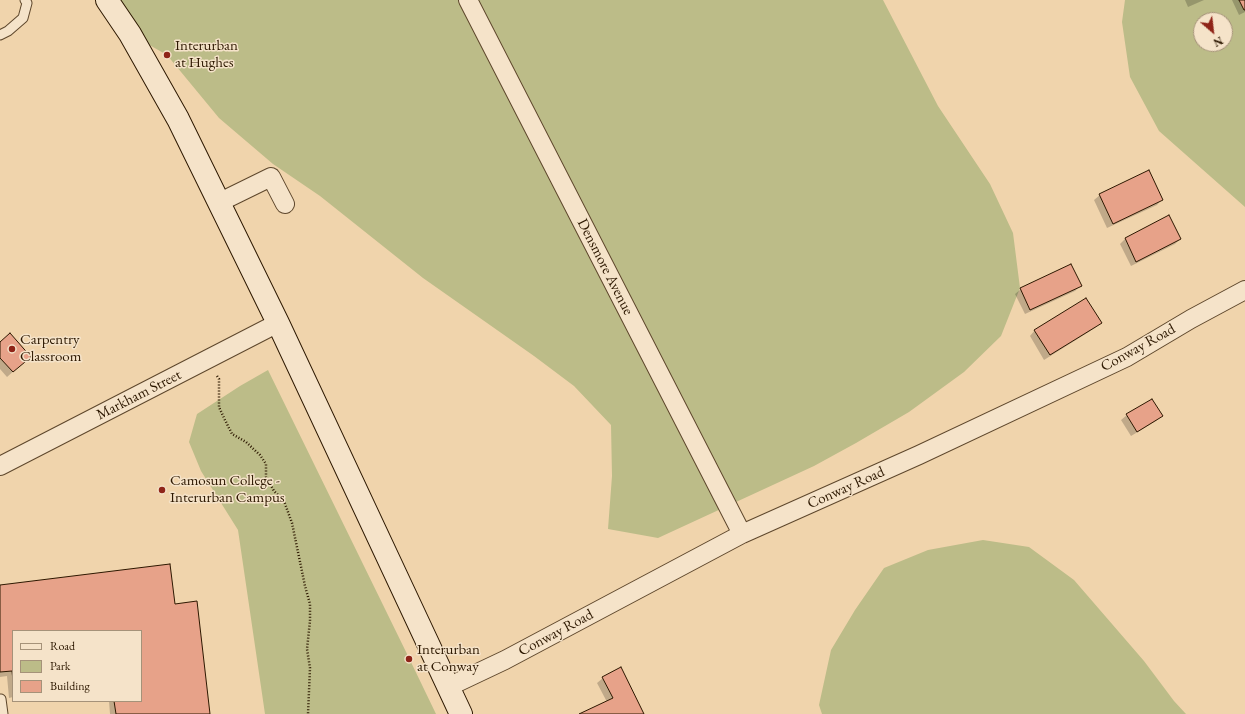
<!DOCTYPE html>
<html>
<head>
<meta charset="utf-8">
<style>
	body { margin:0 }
	#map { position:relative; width:1245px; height:714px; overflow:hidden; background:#f0d4ac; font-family:"EB Garamond",serif }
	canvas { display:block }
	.legend { position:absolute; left:12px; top:630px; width:130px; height:72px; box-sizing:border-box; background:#f5e3c9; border:1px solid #a59279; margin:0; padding:5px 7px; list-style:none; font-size:12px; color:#2d1801 }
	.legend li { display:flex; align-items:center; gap:8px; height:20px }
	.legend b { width:20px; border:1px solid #a59279 }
	.north { position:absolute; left:1193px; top:12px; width:40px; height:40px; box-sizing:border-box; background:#f5e3c9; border:1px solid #a59279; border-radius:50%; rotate:152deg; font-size:11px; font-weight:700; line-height:16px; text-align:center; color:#2d1801 }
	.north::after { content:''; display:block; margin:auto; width:14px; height:18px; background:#8f2418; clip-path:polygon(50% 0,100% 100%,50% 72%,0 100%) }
</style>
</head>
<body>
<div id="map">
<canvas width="1245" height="714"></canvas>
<ul class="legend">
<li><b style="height:5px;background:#f5e3c9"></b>Road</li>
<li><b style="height:11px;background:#bcbc88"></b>Park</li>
<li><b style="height:11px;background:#e7a289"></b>Building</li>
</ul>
<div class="north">N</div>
</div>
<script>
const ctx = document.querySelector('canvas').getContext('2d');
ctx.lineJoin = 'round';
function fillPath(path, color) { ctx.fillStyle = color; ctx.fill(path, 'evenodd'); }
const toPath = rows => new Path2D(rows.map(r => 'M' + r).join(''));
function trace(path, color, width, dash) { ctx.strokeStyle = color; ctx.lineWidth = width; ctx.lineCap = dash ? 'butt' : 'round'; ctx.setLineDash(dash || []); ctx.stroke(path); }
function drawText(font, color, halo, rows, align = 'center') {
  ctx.font = font + ' "EB Garamond",serif'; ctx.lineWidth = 3; ctx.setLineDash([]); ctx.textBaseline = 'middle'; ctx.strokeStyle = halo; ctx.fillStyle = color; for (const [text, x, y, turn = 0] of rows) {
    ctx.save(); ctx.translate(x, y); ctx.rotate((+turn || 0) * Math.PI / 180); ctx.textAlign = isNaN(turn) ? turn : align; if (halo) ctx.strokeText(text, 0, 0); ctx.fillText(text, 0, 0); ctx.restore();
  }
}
fillPath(toPath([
	[110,0,883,0,938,106,990,184,1013,233,1020,288,1001,336,964,372,909,412,856,443,814,466,658,538,608,529,612,476,611,425,574,386,534,356,423,278,320,196,273,164,219,118,167,55,130,34],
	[1125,0,1245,0,1245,207,1159,131,1130,77,1122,22],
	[1201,20,1225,20,1225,44,1201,44],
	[268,370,409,658,436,714,265,714,238,530,201,471,189,442,197,414,240,386],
	[983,540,1029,547,1074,580,1144,661,1174,701,1186,714,822,714,819,705,831,650,855,610,884,568,928,550]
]), '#bcbc88');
fillPath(toPath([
	[1185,0,1204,0,1188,7],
	[1232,0,1245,0,1245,12,1239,15],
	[1149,172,1162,199,1157,205,1107,228,1094,200,1100,195],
	[1169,217,1180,239,1175,244,1131,266,1120,244,1125,239],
	[1080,286,1075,291,1025,314,1015,294,1021,289],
	[1100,323,1095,328,1044,360,1030,336,1035,330],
	[0,344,24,362,7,377,0,369],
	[1127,415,1162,416,1156,421,1131,436,1121,420],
	[0,586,174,605,209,714,110,714,109,701,141,701,141,631,13,631,13,697,9,698,7,676,0,677],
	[603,678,643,714,581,714,607,702,597,683]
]), '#0003');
const building = toPath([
	[1239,0,1245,0,1245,10,1244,10,1239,0],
	[1149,170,1163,200,1113,224,1099,194,1149,170],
	[1169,215,1181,239,1136,262,1125,238,1169,215],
	[1071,264,1082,286,1030,310,1020,288,1071,264],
	[1086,298,1102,323,1050,355,1034,330,1086,298],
	[10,333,31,357,13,372,0,358,0,342,10,333],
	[1152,399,1163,416,1137,432,1126,414,1152,399],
	[170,564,175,604,197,601,210,714,116,714,114,701,141,701,141,631,13,631,13,681,12,671,0,672,0,585,170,564],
	[621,667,644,714,579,714,613,698,602,677,621,667]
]);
fillPath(building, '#e7a289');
trace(building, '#2d1801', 1);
const lane = toPath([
	[0,35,8,31,23,18,27,3,25,0],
	[1,699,3,714]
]);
const street = toPath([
	[468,0,742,534],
	[218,203,271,177,285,204],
	[0,466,278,323],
	[448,687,505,660,742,534,919,455,1127,357,1191,319,1245,290]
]);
const secondary = toPath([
	[107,0,130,34,178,119,278,323,461,714]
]);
trace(lane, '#5e472c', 11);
trace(street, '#5e472c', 20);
trace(secondary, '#2d1801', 24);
trace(toPath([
	[217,376,219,379,219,407,225,420,232,434,246,442,260,455,266,464,266,477,274,491,284,501,292,523,305,586,310,604,310,621,307,649,310,668,308,714]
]), '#2d1801', 2.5, [1, 2]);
trace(lane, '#f5e3c9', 9);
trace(street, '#f5e3c9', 18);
trace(secondary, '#f5e3c9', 22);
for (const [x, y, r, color] of [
	[167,55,4,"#8f2418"],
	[12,349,4,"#8f2418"],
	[162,490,4,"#8f2418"],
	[409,659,4,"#8f2418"]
]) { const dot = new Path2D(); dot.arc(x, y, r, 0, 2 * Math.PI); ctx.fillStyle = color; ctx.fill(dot); trace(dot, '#f5e3c9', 1.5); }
drawText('15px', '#2d1801', '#f5e3c9', [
	["Interurban",175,46],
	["at Hughes",175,63],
	["Carpentry",20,340],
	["Classroom",20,357],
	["Camosun College -",170,481],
	["Interurban Campus",170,498],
	["Interurban",417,650],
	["at Conway",417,667]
], 'left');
drawText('15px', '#2d1801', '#f5e3c9', [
	["Densmore Avenue",605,267,63],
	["Conway Road",1138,348,-29],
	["Markham Street",139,395,-27],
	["Conway Road",846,488,-24],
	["Conway Road",556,633,-28]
]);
</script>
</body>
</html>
